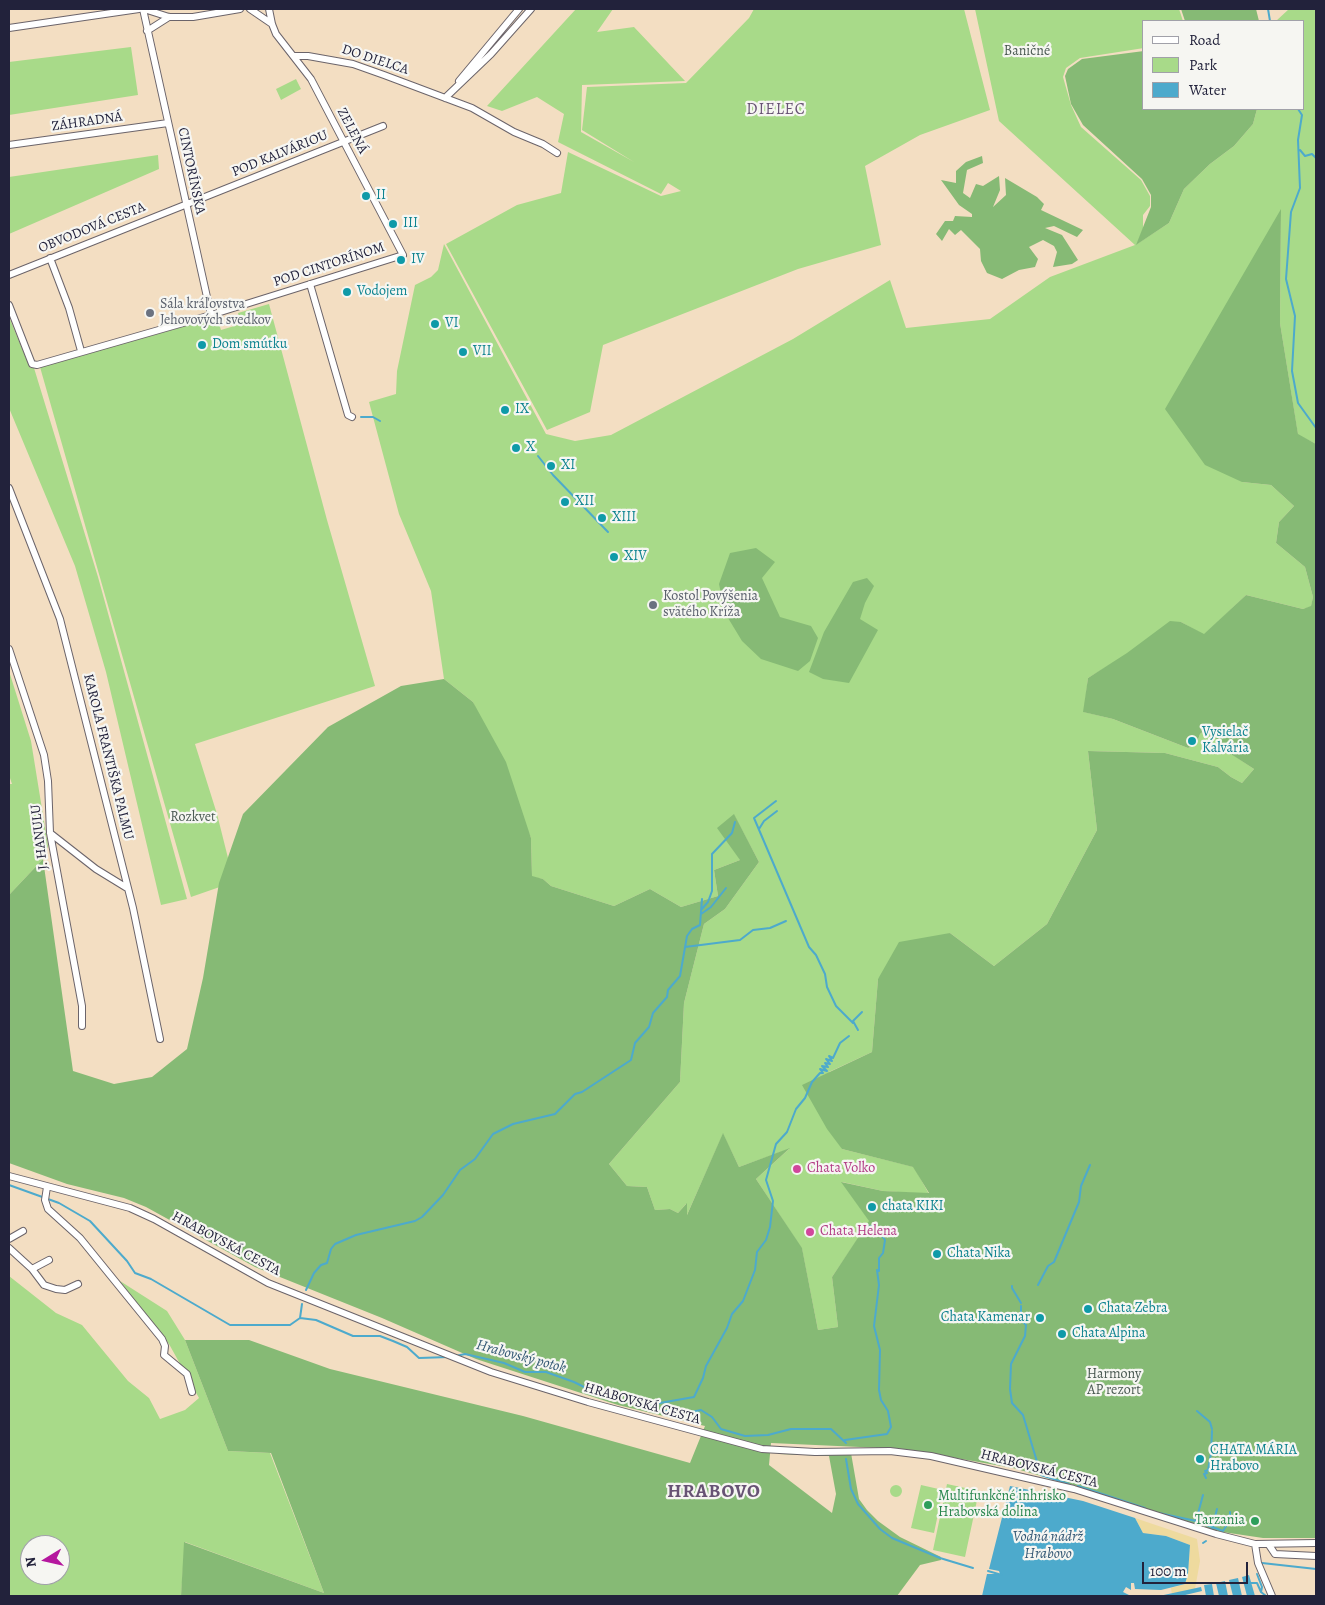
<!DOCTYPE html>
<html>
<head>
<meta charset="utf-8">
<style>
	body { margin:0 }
	#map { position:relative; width:1325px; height:1605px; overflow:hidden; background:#f3dec2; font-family:Alegreya,serif }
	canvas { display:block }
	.frame { position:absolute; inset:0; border:10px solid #22223b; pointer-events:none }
	.legend { position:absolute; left:1142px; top:20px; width:162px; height:90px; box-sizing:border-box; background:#f6f6f2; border:1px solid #a1a1a9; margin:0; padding:6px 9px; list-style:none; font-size:15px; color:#22223b }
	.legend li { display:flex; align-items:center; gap:10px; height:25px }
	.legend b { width:25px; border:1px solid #a1a1a9 }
	.north { position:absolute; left:20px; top:1535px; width:50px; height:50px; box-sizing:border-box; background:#f6f6f2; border:1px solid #a1a1a9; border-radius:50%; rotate:261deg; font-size:14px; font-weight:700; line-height:20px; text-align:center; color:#22223b }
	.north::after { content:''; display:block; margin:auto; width:18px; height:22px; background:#b5179e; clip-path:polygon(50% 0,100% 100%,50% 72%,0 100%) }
	.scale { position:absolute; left:1142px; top:1562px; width:106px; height:22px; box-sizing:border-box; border:2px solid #22223b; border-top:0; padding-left:6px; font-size:15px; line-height:18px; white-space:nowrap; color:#22223b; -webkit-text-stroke:4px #f6f6f2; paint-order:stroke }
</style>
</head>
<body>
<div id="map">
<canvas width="1325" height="1605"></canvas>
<div class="frame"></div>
<ul class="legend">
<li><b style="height:6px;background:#fff"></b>Road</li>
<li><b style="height:14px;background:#a8da89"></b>Park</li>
<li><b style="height:14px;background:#4daacc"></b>Water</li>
</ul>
<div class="north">N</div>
<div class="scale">100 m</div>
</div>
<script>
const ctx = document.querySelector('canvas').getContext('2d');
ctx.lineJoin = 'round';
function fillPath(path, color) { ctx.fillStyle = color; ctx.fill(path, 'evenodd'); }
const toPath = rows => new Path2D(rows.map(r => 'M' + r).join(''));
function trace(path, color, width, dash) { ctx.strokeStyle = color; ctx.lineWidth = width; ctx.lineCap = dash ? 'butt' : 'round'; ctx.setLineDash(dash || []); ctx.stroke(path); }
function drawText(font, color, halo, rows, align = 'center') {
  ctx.font = font + ' Alegreya,serif'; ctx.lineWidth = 4.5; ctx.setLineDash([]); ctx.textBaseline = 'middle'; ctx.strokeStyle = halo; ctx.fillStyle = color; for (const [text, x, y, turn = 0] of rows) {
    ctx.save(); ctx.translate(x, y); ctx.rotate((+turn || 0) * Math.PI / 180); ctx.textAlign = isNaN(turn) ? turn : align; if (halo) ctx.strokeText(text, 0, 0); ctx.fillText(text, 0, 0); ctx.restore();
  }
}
fillPath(toPath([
	[576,9,613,9,597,32,634,27,685,81,582,85,581,132,634,162,582,130,587,87,686,83,749,18,754,9,964,9,990,110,920,135,865,166,881,245,798,269,603,345,590,412,547,430,446,244,517,205,561,193,568,152,661,196,681,191,668,183,661,194,558,142,564,114,537,97,502,111,487,106],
	[975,9,1179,9,1183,21,1144,21,1144,48,1080,58,1066,68,1063,77,1071,105,1081,127,1141,180,1150,196,1150,206,1143,215,1143,229,1137,244,1169,223,1184,189,1210,164,1234,146,1253,124,1257,109,1304,109,1304,21,1276,21,1289,9,1316,9,1316,444,1298,435,1280,323,1281,211,1242,482,1271,485,1294,506,1279,522,1276,543,1305,567,1313,597,1311,607,1303,609,1246,595,1204,635,1181,622,1088,678,1084,712,1113,719,1188,748,1196,745,1200,734,1205,730,1214,735,1221,747,1254,769,1242,783,1231,777,1218,767,1165,753,1088,751,1097,830,1047,924,994,966,950,933,878,979,872,1052,829,1072,842,1149,914,1167,929,1194,883,1191,842,1182,870,1221,832,1277,838,1327,818,1330,802,1249,756,1179,789,1149,739,1167,723,1134,686,1217,686,1204,678,1213,670,1209,655,1210,647,1187,627,1186,609,1164,680,1082,684,1003,704,924,725,909,759,862,734,815,740,860,714,870,718,896,681,907,650,889,614,906,551,886,543,879,532,877,531,838,473,702,444,679,431,591,399,514,369,402,396,394,397,371,415,285,431,277,438,270,444,244,546,434,575,441,611,435,793,339,890,280,906,328,990,319,1050,277,1135,245,999,121],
	[131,47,138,95,9,115,9,62],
	[296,79,301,89,281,100,276,89],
	[158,155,159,169,9,234,9,177],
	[269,304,327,520,375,686,195,744,217,814,234,882,191,897,40,367,217,317,221,330,241,324,238,313],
	[9,317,30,368,34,368,98,577,187,899,161,905,106,672,75,566,9,408],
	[9,671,31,741,48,846,43,859,9,895,9,784,12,784,9,775],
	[9,1276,56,1313,82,1325,128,1381,149,1398,160,1419,185,1410,199,1398,169,1344,120,1281,167,1311,185,1340,228,1451,270,1453,324,1593,185,1542,181,1596,9,1596],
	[30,1545,60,1545,60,1575,30,1575],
	[947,1484,979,1491,965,1557,933,1550],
	[921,1485,943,1490,934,1533,911,1528],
	'890 1491a6 6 0 1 1 12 0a6 6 0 1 1-12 0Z'
]), '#a8da89');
fillPath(toPath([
	[1181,9,1256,9,1259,21,1185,21],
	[1144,51,1144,109,1257,109,1253,124,1234,146,1210,164,1184,189,1169,223,1136,245,1151,207,1151,195,1142,179,1083,125,1071,104,1065,76,1068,69,1082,59],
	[982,156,983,163,967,170,963,193,970,198,976,184,983,186,999,176,1000,190,993,207,1006,195,1005,178,1037,197,1044,204,1041,210,1083,230,1077,237,1054,226,1045,228,1062,235,1078,260,1072,264,1053,267,1057,252,1054,246,1043,240,1029,247,1038,259,1035,267,1019,270,1002,279,987,273,981,261,980,249,961,230,955,235,949,229,942,241,936,234,945,221,953,221,955,216,972,217,972,214,959,205,941,180,956,183,956,171,966,162],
	[1281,209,1280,323,1298,434,1316,444,1316,1538,1263,1538,1216,1531,1140,1508,1084,1488,1013,1468,904,1449,771,1443,769,1465,832,1513,836,1494,829,1456,779,1454,774,1451,851,1453,859,1499,867,1510,878,1521,900,1537,941,1557,941,1560,920,1565,897,1596,181,1596,184,1542,324,1593,271,1453,228,1451,185,1340,249,1340,330,1369,523,1416,690,1463,705,1426,618,1405,476,1359,382,1318,255,1267,146,1207,124,1198,67,1184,9,1163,9,895,43,859,73,1071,114,1084,152,1077,187,1049,203,978,219,883,243,814,328,727,401,686,444,679,473,702,506,762,531,838,532,876,543,879,551,886,614,906,650,889,681,907,718,896,714,870,740,860,717,828,734,814,759,862,725,909,704,924,684,1003,680,1082,609,1164,627,1186,647,1187,655,1210,670,1209,678,1213,687,1203,687,1215,723,1133,739,1167,790,1148,756,1179,802,1248,818,1330,838,1327,832,1277,869,1221,841,1182,883,1191,929,1193,913,1167,842,1149,827,1129,802,1085,872,1052,878,979,899,942,950,933,994,966,1047,924,1097,830,1088,751,1165,753,1218,767,1231,777,1242,783,1254,769,1220,747,1214,735,1205,730,1200,734,1196,745,1188,748,1113,719,1083,712,1088,678,1127,653,1170,621,1181,622,1204,634,1246,595,1303,609,1311,606,1313,597,1305,567,1276,543,1279,522,1294,506,1271,485,1242,482,1205,465,1165,409],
	[756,548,775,562,762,578,780,617,811,626,818,638,810,661,798,671,761,659,742,641,725,613,719,584,730,553],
	[867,578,874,586,865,603,860,619,878,630,849,683,823,679,809,672,824,632,853,582]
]), '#86ba75');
fillPath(toPath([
	[1135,1518,1197,1539,1200,1561,1195,1589,1172,1595,1171,1588,1185,1584,1188,1574,1190,1545,1166,1536,1143,1533]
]), '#eeda9e');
fillPath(toPath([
	[1010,1486,1083,1501,1135,1518,1143,1533,1166,1536,1190,1545,1188,1574,1185,1584,1161,1590,1135,1589,1134,1583,1131,1583,1131,1590,1126,1587,1123,1592,1131,1596,982,1596,987,1574,1000,1574,999,1571,989,1569],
	[1249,1575,1255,1596,1247,1596,1242,1577],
	[1238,1578,1242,1596,1233,1596,1229,1580],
	[1225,1581,1228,1596,1219,1596,1216,1583],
	[1212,1584,1214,1596,1206,1596,1204,1585],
	[1201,1587,1202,1591,1181,1596,1159,1596]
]), '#4daacc');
trace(toPath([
	[1268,9,1270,21],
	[1298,109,1302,115,1298,140,1300,188,1291,212,1286,279,1295,316,1292,371,1298,403,1316,428],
	[1300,150,1305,156,1312,154,1316,158],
	[361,417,373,417,380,421],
	[538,456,553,475,608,532],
	[776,801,754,818,809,947,816,955,825,974,827,987,836,1006,853,1023],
	[759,829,764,821,777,811],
	[701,910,708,902,712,891,712,854,732,833,735,822],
	[701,914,711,907,726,888],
	[685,947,740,940,753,930,770,928,786,921],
	[858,1030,853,1021,862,1012],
	[9,1185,59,1203,90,1221,127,1261,135,1273,151,1279,230,1325,290,1325,300,1318,316,1320,353,1336,380,1336,393,1341,407,1347,419,1358,449,1357],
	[868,1227,873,1226,877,1229,885,1240,883,1253,879,1258,879,1271],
	[1038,1285,1048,1266,1054,1262,1079,1202,1081,1186,1090,1165],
	[1012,1286,1012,1287],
	[1012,1288,1021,1303],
	[306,1290,314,1273,321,1265,327,1263,331,1249,335,1244,356,1235,415,1221,422,1217,443,1195,460,1170,475,1159,493,1134,513,1124,555,1114,575,1094,582,1092,631,1060,635,1043,649,1027,653,1013,667,997,668,990,680,976,687,936,692,929,700,925,702,899],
	[1021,1306,1021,1320,1026,1325,1025,1336,1011,1364,1010,1389,1012,1403,1023,1415,1041,1475,1069,1484],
	[300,1318,302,1304],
	[456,1356,465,1354,504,1363,525,1372,546,1372,574,1382,586,1388,597,1387,611,1397,626,1402,643,1399,654,1411,669,1411,682,1414,701,1410,712,1417,721,1429,745,1436,768,1435,791,1429,831,1429,846,1443],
	[644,1400,654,1404,694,1397,703,1378,706,1366,727,1328,732,1314,743,1301,755,1270,757,1252,766,1240,770,1227,773,1201,766,1180,776,1144,787,1132,796,1109,805,1098,812,1082,820,1073,823,1073,820,1069,827,1071,822,1066,828,1067,825,1063,830,1064,826,1059,832,1061,829,1056,833,1058,840,1043,849,1036],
	[1197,1411,1210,1422,1212,1429],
	[845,1440,887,1434,891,1427,888,1411,881,1400,879,1390,880,1350,874,1326,879,1285,877,1270],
	[846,1459,851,1489,858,1504,880,1529,892,1538,940,1558,973,1568],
	[1206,1478,1204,1474,1207,1473,1205,1471,1208,1470,1211,1454,1212,1431],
	[1078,1486,1145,1508],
	[1159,1513,1196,1521,1223,1531,1230,1520,1230,1512],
	[1196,1521,1203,1495],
	[1212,1529,1217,1509],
	[1203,1543,1206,1541],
	[1262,1563,1316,1569],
	[988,1571,1002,1575],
	[1251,1583,1257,1583,1261,1592,1262,1587,1257,1574],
	[1261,1592,1266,1596]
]), '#4daacc', 2);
const minor = toPath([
	[143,9,211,315],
	[144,9,169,17,193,17,240,9],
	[250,9,272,24],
	[9,28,139,9],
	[147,31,169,17],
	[295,56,308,56,353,64,384,75,472,108,514,132,543,144,557,153],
	[459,81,519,9],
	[445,98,491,54,531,9],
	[9,145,168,123],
	[50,258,69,308,81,351],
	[9,275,383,126],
	[310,284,348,415,352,417],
	[9,305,32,364,37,365,211,315,403,255,311,79,276,34,272,24,269,9],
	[9,488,60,619,133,908,160,1039],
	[9,649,44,755,48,781,50,833,82,1006,82,1026],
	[50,833,96,869,127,888],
	[9,1176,130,1208,154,1219,268,1283,491,1372,588,1402,762,1449,815,1452,890,1451,931,1456,1074,1489,1216,1534,1255,1544,1316,1543],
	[47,1187,45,1200,48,1209,80,1238,162,1339,165,1346,164,1355,187,1374,192,1392],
	[9,1239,23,1231],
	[9,1248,32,1269,49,1260],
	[32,1269,44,1285,56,1289,65,1290,78,1284],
	[1255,1544,1258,1563,1272,1596],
	[1269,1545,1275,1554,1316,1556]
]);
trace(minor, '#6b646a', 8);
trace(minor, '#fff', 6);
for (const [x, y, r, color] of [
	[366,196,5,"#0f9aa8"],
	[393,224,5,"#0f9aa8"],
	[401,260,5,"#0f9aa8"],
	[347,292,5,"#0f9aa8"],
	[150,313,5,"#6b7280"],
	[435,324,5,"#0f9aa8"],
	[202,345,5,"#0f9aa8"],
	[463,352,5,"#0f9aa8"],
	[505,410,5,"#0f9aa8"],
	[516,448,5,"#0f9aa8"],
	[551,466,5,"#0f9aa8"],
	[565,502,5,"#0f9aa8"],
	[602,518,5,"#0f9aa8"],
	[614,557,5,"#0f9aa8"],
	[653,605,5,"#6b7280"],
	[1192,741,5,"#0f9aa8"],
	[797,1169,5,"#d1479c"],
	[872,1207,5,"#0f9aa8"],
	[810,1232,5,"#d1479c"],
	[937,1254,5,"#0f9aa8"],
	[1088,1309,5,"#0f9aa8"],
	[1040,1318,5,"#0f9aa8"],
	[1062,1334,5,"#0f9aa8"],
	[1200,1459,5,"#0f9aa8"],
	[928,1505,5,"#2e9e5b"],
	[1255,1521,5,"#2e9e5b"]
]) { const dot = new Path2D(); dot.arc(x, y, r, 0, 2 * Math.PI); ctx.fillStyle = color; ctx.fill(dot); trace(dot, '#f6f6f2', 2); }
drawText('14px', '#4a5952', '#f6f6f2', [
	["Baničné",1027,52],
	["Rozkvet",193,818],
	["Harmony",1114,1375],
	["AP rezort",1114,1391]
]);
drawText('14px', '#22223b', '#f6f6f2', [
	["DO DIELCA",375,60,18],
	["ZÁHRADNÁ",87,122,-8],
	["ZELENÁ",352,131,62],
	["POD KALVÁRIOU",280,154,-22],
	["CINTORÍNSKA",191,171,78],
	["OBVODOVÁ CESTA",92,228,-22],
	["POD CINTORÍNOM",329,265,-18],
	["KAROLA FRANTIŠKA PALMU",108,757,76],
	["J. HANULU",40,837,-97],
	["HRABOVSKÁ CESTA",226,1244,28],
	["HRABOVSKÁ CESTA",642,1404,16],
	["HRABOVSKÁ CESTA",1039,1469,14]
]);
drawText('14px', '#0d838f', '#f6f6f2', [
	["II",376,196],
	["III",403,224],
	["IV",411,260],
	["Vodojem",357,292],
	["VI",445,324],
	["Dom smútku",212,345],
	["VII",473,352],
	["IX",515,410],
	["X",526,448],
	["XI",561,466],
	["XII",575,502],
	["XIII",612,518],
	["XIV",624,557],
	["Vysielač",1202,733],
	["Kalvária",1202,749],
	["chata KIKI",882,1207],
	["Chata Nika",947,1254],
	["Chata Zebra",1098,1309],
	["Chata Kamenar",1030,1318,"right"],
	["Chata Alpina",1072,1334],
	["CHATA MÁRIA",1210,1451],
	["Hrabovo",1210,1467]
], 'left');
drawText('14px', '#5b616d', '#f6f6f2', [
	["Sála kráľovstva",160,305],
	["Jehovových svedkov",160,321],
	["Kostol Povýšenia",663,597],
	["svätého Kríža",663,613]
], 'left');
drawText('14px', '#b23c85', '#f6f6f2', [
	["Chata Volko",807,1169],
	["Chata Helena",820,1232]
], 'left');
drawText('14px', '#27864d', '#f6f6f2', [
	["Multifunkčné inhrisko",938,1497],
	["Hrabovská dolina",938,1513],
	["Tarzania",1245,1521,"right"]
], 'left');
drawText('italic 15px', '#335875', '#f6f6f2', [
	["Hrabovský potok",521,1357,15],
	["Vodná nádrž",1048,1537],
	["Hrabovo",1048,1554]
]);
ctx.letterSpacing = '1px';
drawText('16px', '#675374', '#f6f6f2', [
	["DIELEC",776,110]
]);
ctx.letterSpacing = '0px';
ctx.letterSpacing = '1px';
drawText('bold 19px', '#675374', '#f6f6f2', [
	["HRABOVO",714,1492]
]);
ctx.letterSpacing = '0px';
</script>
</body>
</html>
